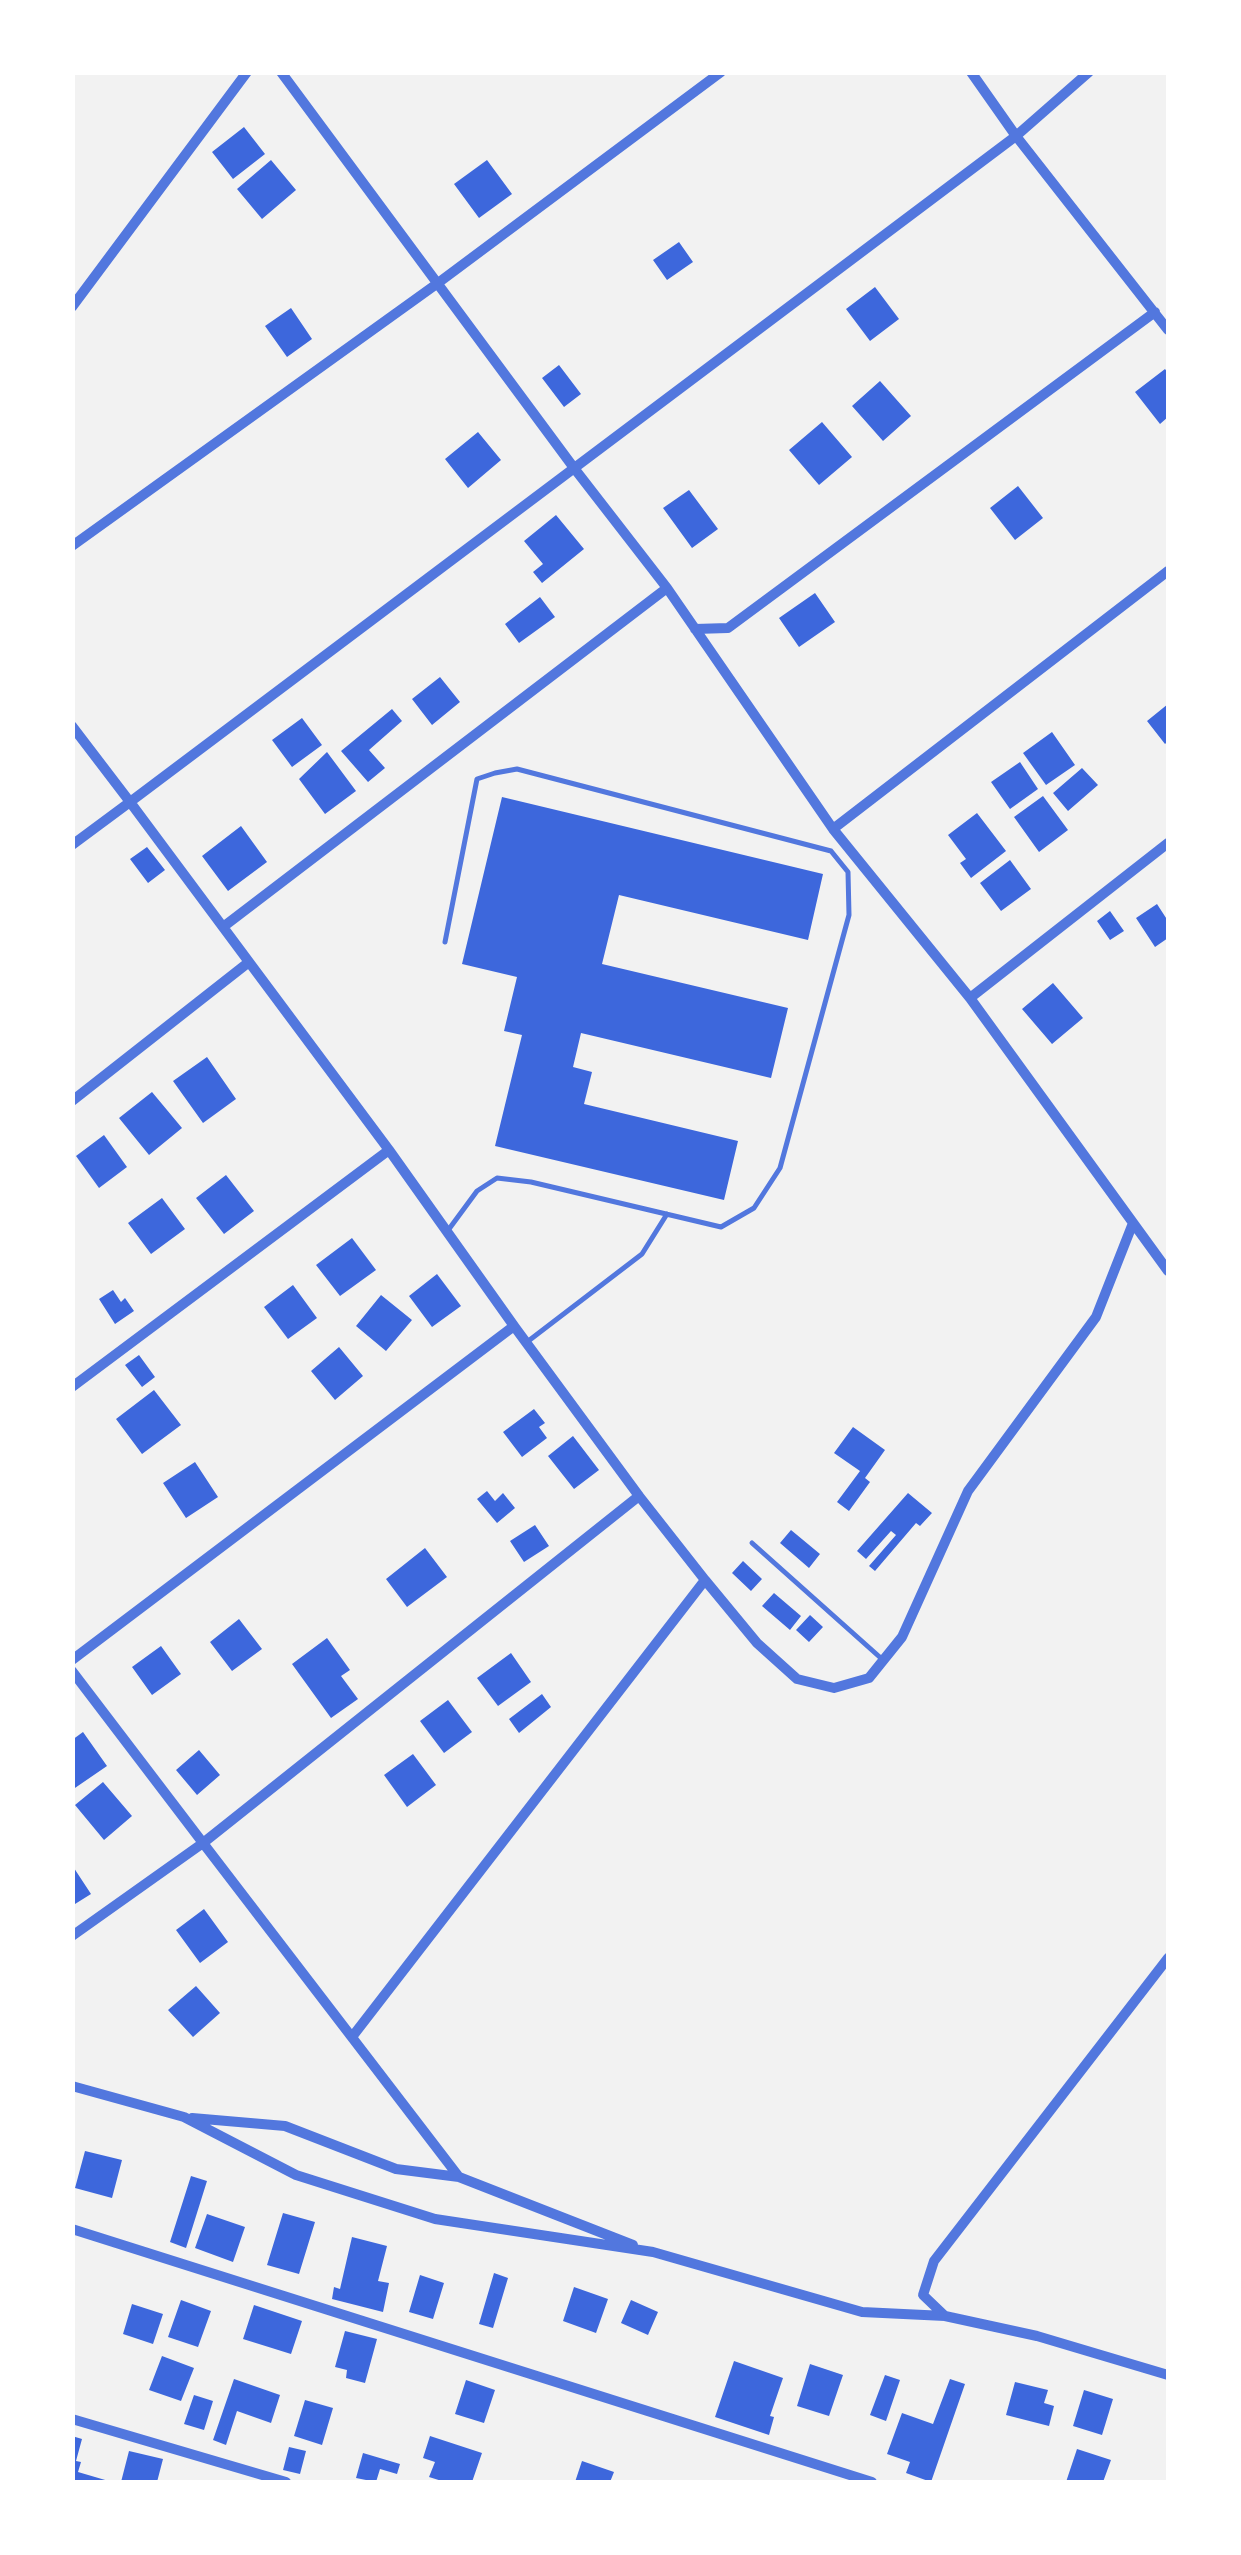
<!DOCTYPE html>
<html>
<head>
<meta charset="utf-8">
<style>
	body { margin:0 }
	#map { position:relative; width:1241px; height:2555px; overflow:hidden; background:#f2f2f2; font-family:Overpass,sans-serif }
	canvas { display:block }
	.frame { position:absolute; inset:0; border:75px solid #fff; pointer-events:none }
</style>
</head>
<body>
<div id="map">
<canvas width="1241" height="2555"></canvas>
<div class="frame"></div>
</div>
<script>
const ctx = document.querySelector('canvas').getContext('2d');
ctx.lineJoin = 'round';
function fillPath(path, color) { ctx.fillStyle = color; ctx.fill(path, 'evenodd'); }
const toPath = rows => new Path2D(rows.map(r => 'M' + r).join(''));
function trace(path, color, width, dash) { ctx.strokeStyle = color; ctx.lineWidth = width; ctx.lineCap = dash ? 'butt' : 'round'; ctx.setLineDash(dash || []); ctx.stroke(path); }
fillPath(toPath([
	[244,127,265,154,233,179,212,152],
	[271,160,296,190,262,219,237,189],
	[487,160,512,194,479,218,454,184],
	[679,242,693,262,667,280,653,260],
	[875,287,899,319,870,341,846,309],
	[291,308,312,339,287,357,265,326],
	[559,365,581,394,564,407,542,378],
	[1165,369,1168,373,1168,417,1160,424,1135,392],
	[880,381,911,416,883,441,852,406],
	[822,422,852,457,819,485,789,450],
	[478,432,501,460,468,488,445,459],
	[1018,486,1043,518,1015,540,990,508],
	[689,490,718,529,692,548,663,508],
	[556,515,584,549,542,583,533,572,543,564,524,541],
	[815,593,835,622,799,647,779,618],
	[540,597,555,617,519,643,505,624],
	[440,677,460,702,432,725,412,699],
	[1168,704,1168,741,1165,744,1147,721],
	[392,709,402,721,369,750,385,768,368,782,341,751],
	[302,718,322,745,292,767,272,740],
	[1052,732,1075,765,1046,785,1023,753],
	[327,752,356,791,325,814,299,779],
	[1020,762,1038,789,1010,809,991,782],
	[1082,768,1098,785,1068,811,1053,793],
	[1043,796,1068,830,1039,852,1014,817],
	[502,797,823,874,808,940,619,895,602,964,788,1008,771,1078,581,1033,573,1067,592,1072,584,1104,738,1141,724,1200,495,1146,522,1035,504,1031,517,977,462,964],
	[977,813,1006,851,971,878,960,863,966,859,948,835],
	[241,826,267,862,228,891,202,856],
	[147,847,165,870,148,883,130,859],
	[1010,860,1031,889,1001,911,980,883],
	[1157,904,1168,921,1168,938,1155,947,1136,918],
	[1110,911,1124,931,1110,940,1097,921],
	[1053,983,1083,1018,1052,1044,1022,1009],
	[207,1057,236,1099,203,1123,173,1081],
	[152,1092,182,1128,149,1155,119,1118],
	[104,1135,127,1167,99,1188,76,1156],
	[226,1175,254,1211,224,1234,196,1198],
	[162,1198,185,1229,151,1254,128,1223],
	[352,1238,376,1270,340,1296,316,1265],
	[437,1274,461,1306,432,1327,409,1296],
	[293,1285,317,1318,288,1339,264,1307],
	[113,1290,121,1302,125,1298,134,1311,115,1324,99,1299],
	[381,1295,412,1320,386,1351,356,1326],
	[339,1347,363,1376,335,1400,311,1371],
	[139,1355,155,1377,142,1387,125,1365],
	[154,1390,181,1425,142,1454,116,1419],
	[534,1409,545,1423,539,1427,547,1438,522,1457,503,1432],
	[853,1427,885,1450,865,1478,870,1482,849,1511,837,1502,860,1471,834,1453],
	[573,1436,599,1470,574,1489,548,1456],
	[195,1462,218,1497,186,1518,163,1483],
	[487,1491,495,1501,503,1493,515,1508,497,1523,477,1499],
	[908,1493,932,1513,920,1526,916,1523,875,1571,869,1566,896,1535,891,1531,866,1559,857,1551],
	[535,1525,549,1546,524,1562,510,1541],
	[791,1530,820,1554,809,1568,780,1543],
	[425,1548,447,1577,407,1607,386,1579],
	[743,1561,762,1579,751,1591,732,1573],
	[774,1593,801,1616,790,1630,762,1606],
	[810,1615,823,1627,809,1642,796,1630],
	[239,1619,262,1649,232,1671,210,1642],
	[327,1638,350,1670,341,1676,358,1699,331,1718,292,1664],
	[161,1646,181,1674,152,1695,132,1667],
	[511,1653,531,1682,498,1706,477,1678],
	[542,1694,551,1707,519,1733,509,1719],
	[448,1700,472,1732,444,1753,420,1721],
	[83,1732,107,1766,72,1790,72,1740],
	[199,1750,220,1775,197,1795,176,1770],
	[413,1754,436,1785,407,1807,384,1775],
	[103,1782,132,1816,104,1840,75,1805],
	[72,1865,91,1894,75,1904,72,1899],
	[204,1909,228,1942,200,1963,176,1930],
	[196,1986,220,2013,193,2037,168,2010],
	[85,2151,122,2160,112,2198,75,2188],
	[191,2176,207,2181,186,2248,170,2242],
	[283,2213,315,2222,299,2274,267,2265],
	[207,2214,245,2227,233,2262,195,2248],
	[352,2237,387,2246,378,2281,389,2283,383,2312,332,2299,334,2287,340,2289],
	[494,2273,508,2278,493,2328,479,2324],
	[420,2275,444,2283,433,2319,409,2312],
	[574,2287,608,2299,596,2333,563,2321],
	[181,2300,211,2311,198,2347,168,2337],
	[631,2300,658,2312,648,2335,621,2323],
	[132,2304,163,2314,153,2344,123,2334],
	[254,2305,302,2321,291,2354,243,2339],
	[345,2331,377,2339,365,2383,346,2378,347,2370,335,2367],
	[162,2356,194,2368,181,2401,149,2390],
	[734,2361,783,2378,770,2416,774,2417,769,2435,715,2417],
	[810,2364,843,2375,829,2416,797,2406],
	[885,2375,900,2380,886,2421,870,2415],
	[234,2379,280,2395,271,2423,237,2411,226,2445,213,2440],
	[950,2379,965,2384,931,2482,906,2473,910,2462,887,2454,902,2413,933,2424],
	[466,2380,495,2390,484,2423,455,2414],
	[1015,2382,1048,2390,1044,2403,1054,2406,1049,2426,1006,2415],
	[1084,2390,1113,2399,1102,2435,1073,2426],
	[194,2395,213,2401,204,2430,184,2424],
	[305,2400,333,2408,322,2445,294,2436],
	[72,2436,82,2439,76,2461,81,2462,78,2472,112,2482,72,2482],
	[430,2436,482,2453,472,2482,445,2482,429,2477,435,2462,423,2458],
	[289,2447,306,2451,300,2474,283,2470],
	[1077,2449,1111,2460,1103,2482,1066,2482],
	[129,2451,163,2459,157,2482,121,2482],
	[363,2453,400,2464,397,2474,380,2469,376,2482,356,2478],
	[582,2461,614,2472,610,2482,575,2482]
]), '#3d67dc');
trace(toPath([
	[445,942,477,779,495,773,517,769,831,851,848,872,849,915,780,1168,754,1208,721,1227,531,1182,497,1178,477,1191,449,1229],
	[527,1342,642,1254,667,1214],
	[752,1543,883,1660]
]), '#5277de', 5);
trace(toPath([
	[281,72,574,468,667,588],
	[971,72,1016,136,1089,72],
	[72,307,247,72],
	[72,546,438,283,721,72],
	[695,629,728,628,1155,312],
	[72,726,130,802,1016,136,1168,330],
	[833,829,1168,571],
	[72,845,130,802,249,962],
	[223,927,667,588,833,829,970,998,1168,1271],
	[970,998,1168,843],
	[72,1101,249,962,389,1150],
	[72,1387,389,1150,514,1326],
	[705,1580,757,1643,797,1679,834,1688,869,1678,902,1637,968,1491,1096,1317,1133,1223],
	[72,1660,514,1326,639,1496],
	[72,1671,203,1843,72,1936],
	[1168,1958,934,2261,923,2295,945,2316,1037,2336,1168,2375],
	[352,2037,705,1580,639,1496,203,1843,459,2177],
	[72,2086,184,2117,296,2175,435,2219,653,2252,862,2312,945,2316],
	[192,2118,285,2126,396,2169,459,2177,633,2245],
	[72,2229,872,2482],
	[72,2419,286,2482]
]), '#5277de', 10);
</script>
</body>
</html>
